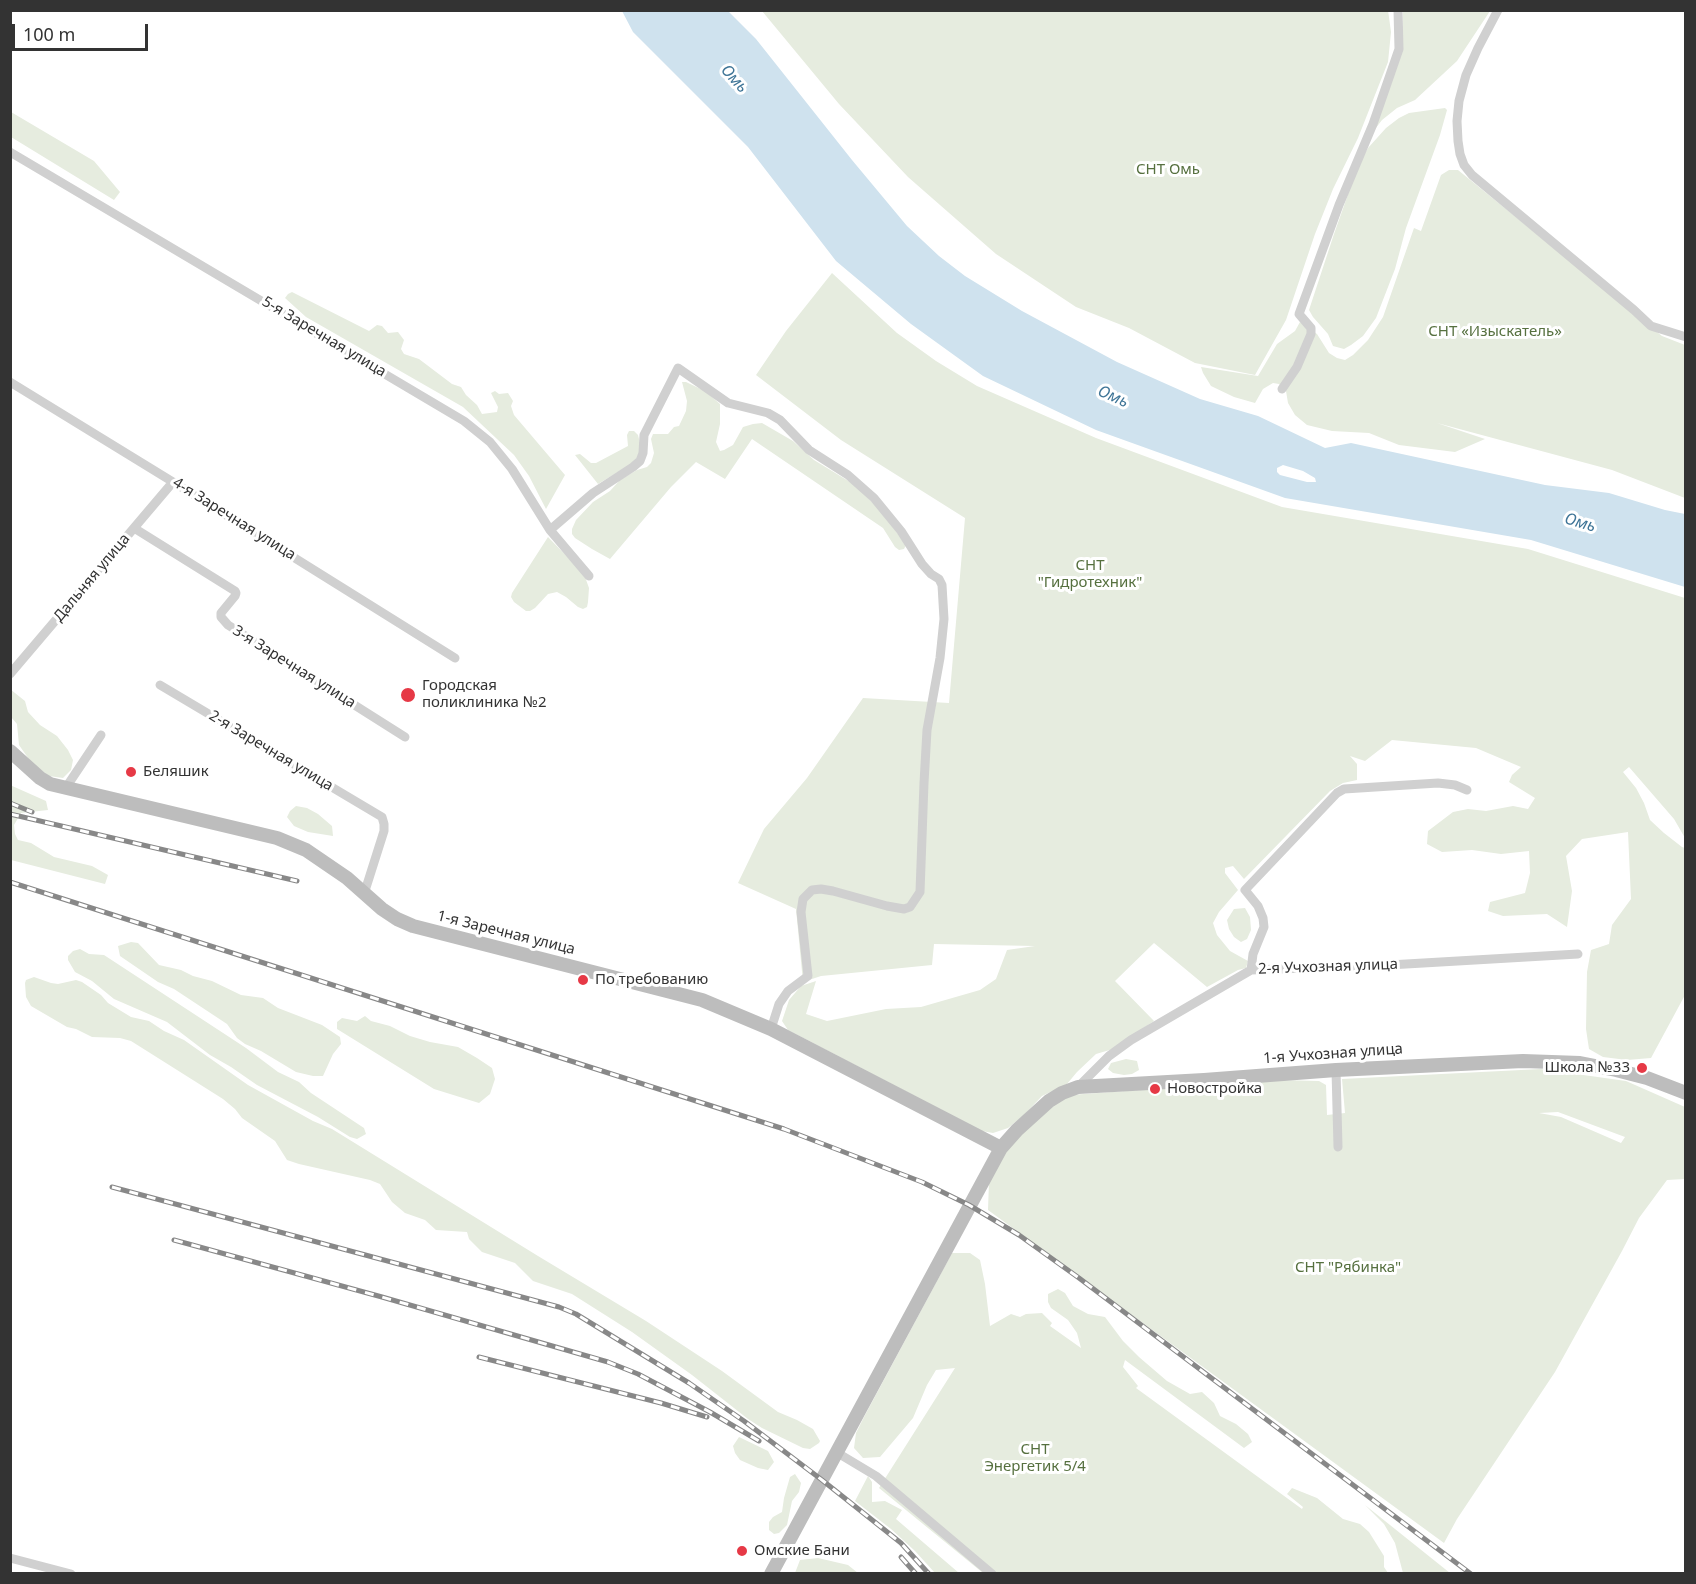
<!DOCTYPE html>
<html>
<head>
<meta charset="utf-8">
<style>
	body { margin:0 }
	#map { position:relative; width:1696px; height:1584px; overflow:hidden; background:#fff; font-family:"Noto Sans",sans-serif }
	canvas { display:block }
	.frame { position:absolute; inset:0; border:12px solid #333; pointer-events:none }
	.scale { position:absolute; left:12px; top:24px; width:136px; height:27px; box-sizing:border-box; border:3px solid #333; border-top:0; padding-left:8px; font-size:18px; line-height:21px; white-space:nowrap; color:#333; -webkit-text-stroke:4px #fff; paint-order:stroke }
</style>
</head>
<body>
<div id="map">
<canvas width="1696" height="1584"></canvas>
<div class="frame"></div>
<div class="scale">100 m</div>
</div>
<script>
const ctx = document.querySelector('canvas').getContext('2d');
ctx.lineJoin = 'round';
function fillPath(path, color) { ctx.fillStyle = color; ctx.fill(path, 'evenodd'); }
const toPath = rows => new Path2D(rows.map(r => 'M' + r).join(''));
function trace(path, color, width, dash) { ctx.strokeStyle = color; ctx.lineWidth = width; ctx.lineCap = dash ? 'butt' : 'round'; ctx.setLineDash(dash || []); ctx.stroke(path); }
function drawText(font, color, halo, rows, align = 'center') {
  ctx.font = font + ' "Noto Sans",sans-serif'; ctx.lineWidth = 6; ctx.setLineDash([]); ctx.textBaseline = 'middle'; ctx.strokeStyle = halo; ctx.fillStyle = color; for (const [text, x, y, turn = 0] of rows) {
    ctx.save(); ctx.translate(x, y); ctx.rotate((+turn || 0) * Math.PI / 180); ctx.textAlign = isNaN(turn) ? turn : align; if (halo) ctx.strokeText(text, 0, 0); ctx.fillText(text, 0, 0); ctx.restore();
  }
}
fillPath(toPath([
	[1388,10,1391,32,1388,62,1358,138,1333,189,1315,234,1286,320,1255,375,1195,363,1129,328,1076,307,996,254,908,177,839,104,762,11],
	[1403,11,1490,11,1457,61,1415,100,1397,108,1382,120,1372,133,1402,50],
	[1445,108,1447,110,1440,135,1406,228,1395,269,1376,318,1363,336,1351,345,1344,349,1333,346,1328,334,1313,317,1309,310,1334,234,1358,166,1368,148,1386,128,1399,118,1409,113],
	[11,112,94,161,120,192,114,200,11,137],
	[1449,170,1458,170,1662,336,1685,345,1685,498,1612,470,1437,423,1485,439,1455,452,1399,445,1369,433,1332,431,1307,425,1295,415,1288,403,1286,391,1279,384,1273,383,1263,389,1255,403,1234,397,1211,386,1203,373,1201,367,1258,376,1277,344,1295,331,1300,322,1317,334,1329,353,1337,358,1345,360,1353,355,1368,340,1383,317,1414,228,1421,231,1441,175],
	[832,273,897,333,936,361,977,386,1096,438,1282,507,1528,549,1685,598,1685,838,1674,819,1629,767,1623,772,1636,788,1644,803,1650,820,1664,833,1682,847,1685,848,1685,995,1651,1058,1627,1060,1603,1057,1589,1049,1586,1029,1587,972,1591,950,1609,944,1612,925,1631,899,1628,832,1582,839,1566,856,1572,891,1567,927,1547,914,1503,916,1488,911,1490,902,1525,893,1530,873,1529,851,1501,854,1472,850,1442,852,1427,844,1428,831,1453,812,1468,809,1486,811,1513,806,1528,809,1535,798,1509,782,1512,775,1521,767,1476,748,1392,740,1365,761,1350,756,1357,764,1357,780,1343,783,1330,791,1244,879,1233,866,1225,868,1225,873,1238,890,1219,912,1213,923,1217,935,1230,951,1248,961,1246,968,1238,970,1207,987,1154,943,1115,981,1154,1021,1113,1049,1096,1054,1077,1072,1067,1084,1042,1096,1024,1115,1008,1128,993,1133,982,1131,788,1030,782,1021,789,1000,801,986,816,981,806,1014,827,1021,886,1009,921,1007,980,990,996,979,1007,950,1035,946,934,944,932,965,821,976,803,982,796,909,738,883,764,829,807,778,863,698,949,703,965,518,841,440,756,375,786,331],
	[292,292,369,331,377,325,382,326,388,333,398,332,404,340,401,349,404,354,419,359,452,384,461,387,466,395,477,405,482,414,497,412,498,407,491,393,495,391,499,394,508,393,513,401,511,406,514,415,565,475,546,509,529,476,514,455,463,407,306,317,285,298,288,294],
	[682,382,686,382,705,391,720,404,720,424,716,442,720,451,724,450,733,445,743,427,753,424,762,423,793,441,814,460,855,485,881,511,906,545,904,549,899,550,895,547,883,528,752,439,725,479,696,462,671,487,610,559,592,549,575,538,572,534,572,529,576,520,593,502,610,491,620,480,637,470,647,467,651,463,654,453,651,439,653,434,668,434,674,427,679,426,686,411,687,401],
	[629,431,634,431,638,435,639,439,640,450,637,458,631,464,598,484,575,455,580,454,591,463,596,463,628,446,627,435],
	[548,537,584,574,589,588,588,602,587,607,583,609,578,607,566,597,557,592,548,594,535,608,530,611,526,611,514,602,511,597,512,593],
	[10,689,25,701,28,712,40,725,57,736,68,750,73,760,71,770,63,778,49,776,33,765,19,745,17,724,11,717],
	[10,785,46,801,48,810,21,813,14,825,15,834,18,840,31,843,54,857,92,866,108,875,105,884,11,860],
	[296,806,307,808,318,814,332,826,333,836,308,832,294,826,287,817,290,811],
	[1245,908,1250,917,1251,930,1247,939,1241,942,1234,937,1229,929,1227,920,1234,909],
	[131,942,138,943,159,965,181,970,193,976,212,981,241,995,263,998,278,1008,322,1025,340,1037,341,1044,333,1054,323,1076,313,1076,296,1072,261,1051,245,1044,237,1038,227,1024,174,989,158,982,120,956,118,946],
	[80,949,89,954,104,955,246,1048,278,1072,299,1082,311,1093,364,1128,366,1134,357,1139,350,1137,318,1117,257,1085,231,1067,210,1055,167,1022,114,999,92,981,75,972,68,960,68,956,73,951],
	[34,977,51,983,58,984,76,980,82,982,101,995,108,1003,131,1017,149,1021,164,1031,184,1040,248,1085,313,1121,332,1129,538,1256,646,1321,722,1371,778,1412,797,1420,813,1429,820,1441,819,1443,810,1449,803,1448,762,1428,748,1419,692,1375,632,1332,572,1294,533,1281,515,1263,482,1252,469,1239,467,1232,436,1230,425,1220,405,1213,392,1202,380,1184,370,1180,299,1164,287,1160,275,1141,242,1118,235,1109,223,1099,158,1058,131,1041,120,1038,92,1037,76,1029,67,1027,31,1006,26,997,25,983,26,980],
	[365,1016,371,1021,390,1026,410,1036,430,1042,458,1047,477,1058,492,1068,495,1079,490,1094,479,1103,434,1089,337,1029,337,1022,342,1018,357,1021],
	[1126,1059,1137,1061,1139,1070,1132,1074,1124,1075,1113,1073,1108,1069,1111,1063],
	[1541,1069,1626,1081,1685,1107,1685,1179,1667,1180,1639,1218,1622,1251,1555,1372,1457,1519,1444,1543,988,1210,989,1181,1012,1140,1043,1110,1070,1095,1281,1080,1319,1081,1326,1085,1327,1115,1345,1113,1342,1079],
	[1558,1112,1625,1137,1621,1143,1561,1117,1539,1113],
	[952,1253,970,1253,980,1260,985,1284,990,1326,1011,1314,1020,1317,1026,1314,1042,1313,1052,1323,1050,1326,1081,1348,1077,1333,1068,1320,1051,1308,1048,1302,1048,1294,1058,1289,1065,1293,1073,1306,1088,1314,1105,1317,1123,1341,1139,1357,1167,1381,1190,1394,1202,1392,1214,1403,1220,1416,1236,1424,1248,1434,1252,1442,1244,1448,1125,1360,1123,1367,1138,1386,1136,1388,1302,1509,1303,1507,1287,1494,1292,1488,1317,1498,1343,1519,1360,1524,1369,1532,1384,1556,1384,1567,1388,1573,983,1573,879,1488,955,1368,936,1370,927,1385,913,1418,880,1457,863,1458,854,1448,856,1433,864,1417],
	[739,1437,768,1451,774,1462,768,1470,758,1468,740,1460,735,1453,733,1446],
	[795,1474,801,1483,799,1492,792,1501,787,1525,779,1533,774,1534,769,1530,769,1522,773,1517,782,1512,784,1498,790,1477],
	[868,1476,872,1482,872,1502,885,1501,902,1510,896,1519,959,1573,935,1573,915,1551,891,1529,855,1501],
	[1365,1505,1450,1573,1403,1573,1395,1543,1384,1524],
	[818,1558,848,1565,858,1573,795,1573,800,1560]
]), '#e6ecdf');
fillPath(toPath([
	[622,11,728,11,756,39,852,160,907,226,939,256,965,276,1022,311,1117,362,1200,399,1258,416,1325,448,1351,443,1545,485,1609,493,1665,510,1685,514,1685,587,1531,540,1285,498,1096,430,983,376,911,324,836,261,748,147,633,32],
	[1283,465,1303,471,1315,478,1316,482,1307,482,1280,475,1277,472,1277,468]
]), '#cfe2ee');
trace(toPath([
	[1498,10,1478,48,1466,75,1459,101,1457,121,1458,141,1460,154,1464,165,1472,175,1634,310,1651,326,1686,337],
	[10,152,464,421,490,442,512,469,550,530,589,576],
	[10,382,173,482,455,658],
	[1282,389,1297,367,1311,334,1311,328,1299,314,1339,205,1373,124,1399,49,1398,10],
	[134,528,235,591,236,593,235,596,221,613,221,617,228,625,405,737],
	[550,530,593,493,633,467,640,461,643,453,644,435,678,368,728,403,768,413,780,420,809,450,848,475,874,498,901,531,922,564,931,574,939,579,942,585,944,619,940,658,927,730,924,783,920,892,910,907,904,909,887,906,833,891,821,889,812,890,803,899,801,912,808,976,788,991,779,1004,771,1029],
	[10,674,173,482],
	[160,685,382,817,384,824,384,831,364,894],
	[65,789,101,735],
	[1251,970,1253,954,1264,927,1263,918,1258,906,1245,890,1337,793,1344,789,1438,783,1455,785,1467,790],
	[1336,1070,1338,1147],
	[1078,1087,1109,1056,1131,1040,1251,970,1389,965,1578,954],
	[836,1452,876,1476,992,1574],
	[10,1558,71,1574]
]), '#d0d0d0', 9);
trace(toPath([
	[10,751,40,778,50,784,277,838,306,850,347,878,382,909,397,919,413,926,702,1000,771,1029,1001,1148],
	[771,1574,1001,1148,1017,1130,1049,1101,1062,1093,1078,1087,1204,1080,1336,1070,1523,1061,1580,1063,1616,1070,1647,1078,1686,1093]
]), '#bdbdbd', 14);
const rail = toPath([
	[10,803,32,812],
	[10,814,297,881],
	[10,882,784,1129,922,1182,969,1205,1019,1235,1079,1278,1471,1574],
	[112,1187,559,1307,576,1314,689,1383,744,1421,822,1480,901,1543,929,1574],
	[174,1240,382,1297,608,1362,638,1374,710,1412,759,1441],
	[479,1357,661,1403,707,1417],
	[901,1557,916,1574]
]);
trace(rail, '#888', 5);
trace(rail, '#fff', 3, [9]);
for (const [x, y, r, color] of [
	[408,695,8,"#e63946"],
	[131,772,6,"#e63946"],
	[583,980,6,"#e63946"],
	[1642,1068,6,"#e63946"],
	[1155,1089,6,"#e63946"],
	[742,1551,6,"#e63946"]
]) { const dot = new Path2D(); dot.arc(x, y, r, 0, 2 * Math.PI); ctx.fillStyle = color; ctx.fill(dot); trace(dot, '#fff', 2); }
drawText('15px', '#56703f', '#fff', [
	["СНТ Омь",1168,170],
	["СНТ «Изыскатель»",1495,332],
	["СНТ",1090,566],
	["\"Гидротехник\"",1090,583],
	["СНТ \"Рябинка\"",1348,1268],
	["СНТ",1035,1450],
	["Энергетик 5/4",1035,1467]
]);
drawText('15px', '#333', '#fff', [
	["5-я Заречная улица",324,337,31],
	["4-я Заречная улица",234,519,32],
	["Дальняя улица",92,578,-50],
	["3-я Заречная улица",294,667,32],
	["2-я Заречная улица",271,751,31],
	["1-я Заречная улица",506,933,14],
	["2-я Учхозная улица",1328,967,-2],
	["1-я Учхозная улица",1333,1054,-4]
]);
drawText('15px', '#333', '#fff', [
	["Городская",422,686],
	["поликлиника №2",422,703],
	["Беляшик",143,772],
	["По требованию",595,980],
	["Школа №33",1630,1068,"right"],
	["Новостройка",1167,1089],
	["Омские Бани",754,1551]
], 'left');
drawText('italic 16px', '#3f7597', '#fff', [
	["Омь",734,79,48],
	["Омь",1113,397,24],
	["Омь",1580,523,16]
]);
</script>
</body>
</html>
